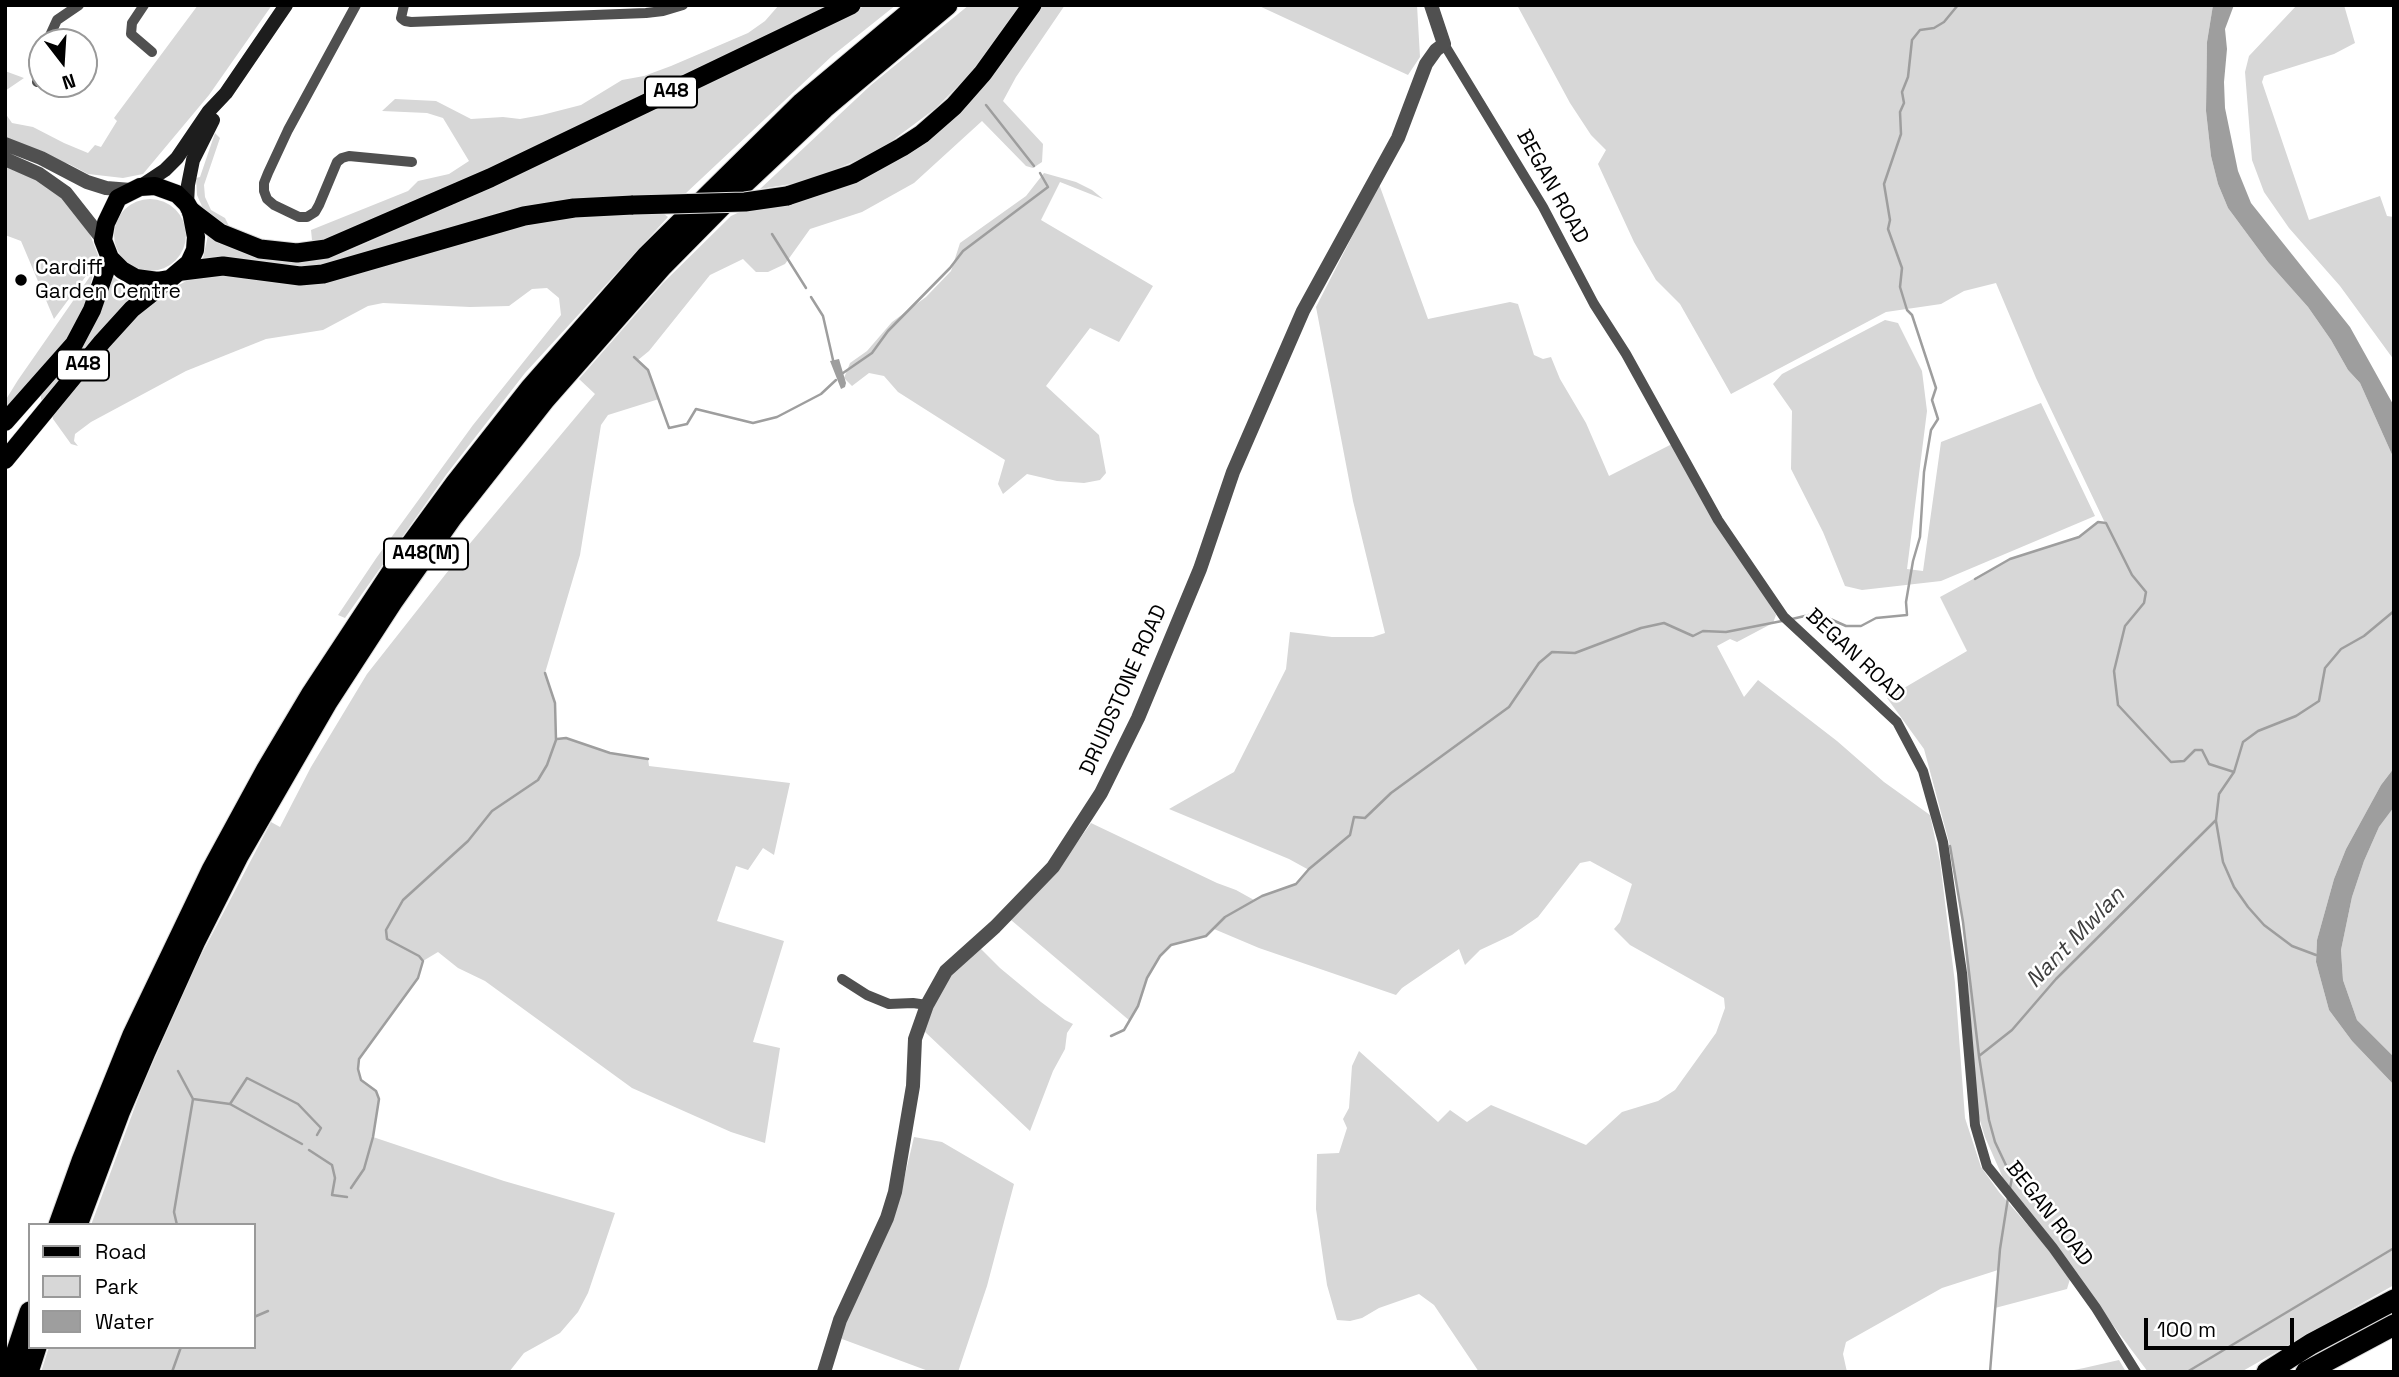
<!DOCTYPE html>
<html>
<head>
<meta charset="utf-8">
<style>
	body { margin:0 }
	#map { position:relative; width:2399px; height:1377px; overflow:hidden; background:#fff; font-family:"Space Grotesk",sans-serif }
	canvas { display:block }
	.frame { position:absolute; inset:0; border:7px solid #000; pointer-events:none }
	.legend { position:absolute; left:28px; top:1223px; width:228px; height:126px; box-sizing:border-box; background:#fff; border:2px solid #999; margin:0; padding:9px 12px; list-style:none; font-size:21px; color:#000 }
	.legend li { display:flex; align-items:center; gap:14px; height:35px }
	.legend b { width:35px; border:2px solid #999 }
	.north { position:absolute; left:28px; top:28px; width:70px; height:70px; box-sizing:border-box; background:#fff; border:2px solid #999; border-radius:50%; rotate:163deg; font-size:19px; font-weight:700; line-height:28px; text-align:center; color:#000 }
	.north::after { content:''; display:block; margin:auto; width:24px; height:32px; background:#000; clip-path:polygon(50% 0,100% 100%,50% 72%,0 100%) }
	.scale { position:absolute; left:2144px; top:1318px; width:150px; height:32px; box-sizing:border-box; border:4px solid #000; border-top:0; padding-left:9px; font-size:21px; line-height:24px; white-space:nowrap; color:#000; -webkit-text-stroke:5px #fff; paint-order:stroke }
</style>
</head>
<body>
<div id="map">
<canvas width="2399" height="1377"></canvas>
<div class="frame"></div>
<ul class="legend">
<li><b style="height:9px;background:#000"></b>Road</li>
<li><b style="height:19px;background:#d7d7d7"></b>Park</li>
<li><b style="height:19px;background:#9e9e9e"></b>Water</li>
</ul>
<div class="north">N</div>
<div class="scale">100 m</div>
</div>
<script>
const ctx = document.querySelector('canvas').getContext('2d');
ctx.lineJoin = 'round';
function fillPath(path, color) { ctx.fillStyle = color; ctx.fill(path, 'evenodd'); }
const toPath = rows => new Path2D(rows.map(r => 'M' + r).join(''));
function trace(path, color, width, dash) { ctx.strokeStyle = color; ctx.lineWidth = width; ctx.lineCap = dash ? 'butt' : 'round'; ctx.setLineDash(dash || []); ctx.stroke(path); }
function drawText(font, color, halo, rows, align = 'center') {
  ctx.font = font + ' "Space Grotesk",sans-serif'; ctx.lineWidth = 5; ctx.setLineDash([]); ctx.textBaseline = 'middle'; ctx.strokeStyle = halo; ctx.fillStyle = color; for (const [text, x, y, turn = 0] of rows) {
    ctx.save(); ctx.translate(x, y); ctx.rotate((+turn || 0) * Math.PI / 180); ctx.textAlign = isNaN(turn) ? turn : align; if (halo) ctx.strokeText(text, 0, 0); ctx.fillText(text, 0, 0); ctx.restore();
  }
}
fillPath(toPath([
	[198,5,272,5,209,95,143,174,123,178,88,174,69,164,56,161,5,139,5,113,12,123,33,127,64,143,88,153,95,145,101,147,117,121,114,118],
	[779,5,831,5,614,112,328,242,312,240,311,230,408,191,418,181,449,174,469,161,443,118,427,113,382,111,395,99,436,101,471,119,503,117,520,119,542,115,581,105,622,80,644,76,671,66,748,33,765,21],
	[866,5,896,5,832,56,685,194,534,207,500,212,423,238,326,267,291,268,224,256,203,258,208,235,322,257,348,251,500,184,817,32],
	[969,5,1020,5,973,71,936,108,881,149,853,162,819,176,791,184,760,189,871,85],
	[1041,5,1065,5,1016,77,1003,101,1043,144,1042,162,1033,168,1026,166,982,121,914,183,862,212,810,229,785,264,768,272,756,272,743,259,710,275,649,351,638,360,648,370,659,399,608,415,601,425,580,555,545,673,555,703,556,739,566,738,610,753,648,759,649,766,790,783,774,855,763,848,748,870,736,866,717,921,784,941,753,1042,780,1048,765,1143,731,1132,632,1088,485,981,458,968,438,952,423,961,418,978,360,1059,358,1069,361,1080,376,1091,379,1099,373,1137,504,1181,615,1213,588,1293,578,1312,560,1333,524,1353,509,1372,41,1372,49,1347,254,1347,254,1225,91,1225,143,1085,197,963,271,822,280,827,311,767,367,674,467,547,595,394,579,379,663,283,731,216,748,208,906,154],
	[1257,5,1417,5,1420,57,1408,75],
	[1517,5,2213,5,2207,42,2206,111,2211,156,2218,184,2228,208,2268,262,2308,307,2331,340,2348,370,2360,383,2394,459,2394,768,2381,785,2346,849,2334,879,2317,940,2316,962,2329,1010,2352,1041,2394,1085,2394,1285,2241,1372,2148,1372,2003,1178,1985,1137,1978,1114,1963,922,1950,846,1924,749,1887,698,1967,651,1940,597,2010,559,2079,537,2098,522,2105,523,2036,378,1996,283,1964,291,1941,304,1886,312,1731,394,1680,304,1656,280,1634,242,1598,164,1606,150,1591,135,1570,103],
	[2297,5,2344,5,2355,43,2334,54,2264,76,2262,82,2309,220,2380,196,2387,216,2394,217,2394,360,2340,286,2289,228,2264,192,2252,160,2245,72,2249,56],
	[5,71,24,78,5,91],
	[215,133,220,138,204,185,205,197,211,210,225,218,229,226,243,237,204,211,197,195,196,178,200,177],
	[5,164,38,178,65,197,89,232,98,255,86,302,70,335,53,360,5,409,5,401,18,380,91,275,86,276,54,319,21,241,5,235],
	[1044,173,1076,182,1092,190,1103,199,1060,182,1041,220,1153,286,1119,342,1090,328,1046,386,1099,435,1106,473,1100,480,1084,483,1057,481,1027,474,1003,494,998,484,1005,460,898,392,884,376,869,373,852,386,844,378,850,363,867,351,892,322,926,297,951,271,960,243,1026,196],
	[1379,184,1428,319,1510,302,1518,304,1534,355,1543,359,1551,357,1560,379,1586,423,1609,476,1672,444,1776,615,1773,623,1737,642,1730,639,1717,646,1744,697,1758,680,1837,741,1884,782,1930,815,1940,862,1955,983,1965,1118,1981,1167,1999,1192,2046,1246,2070,1279,2067,1289,1995,1308,1998,1270,1942,1288,1846,1342,1843,1354,1847,1372,1479,1372,1434,1305,1419,1294,1379,1308,1362,1318,1350,1321,1337,1320,1327,1285,1316,1209,1317,1154,1339,1153,1347,1128,1343,1119,1349,1108,1352,1066,1359,1051,1438,1122,1450,1110,1467,1122,1491,1105,1586,1145,1622,1112,1658,1101,1675,1090,1716,1033,1725,1008,1724,998,1630,945,1614,929,1620,922,1632,884,1590,861,1580,863,1538,917,1512,935,1480,950,1465,965,1459,949,1402,988,1396,995,1259,948,1214,929,1206,936,1171,945,1160,956,1147,978,1138,1006,1130,1021,1011,920,1061,865,1091,823,1217,883,1236,890,1254,900,1296,884,1309,870,1289,859,1169,809,1234,772,1286,669,1290,632,1332,637,1373,637,1385,633,1353,501,1316,307],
	'114 235a36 36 0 1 1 72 0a36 36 0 1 1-72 0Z',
	[664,214,668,217,525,373,446,475,345,618,338,615,377,557,473,425,561,315,559,298,547,288,532,289,509,306,470,307,383,303,368,306,323,330,266,339,186,371,91,422,75,434,74,441,78,446,71,444,53,419,52,411,121,328,173,288,190,279,213,274,290,281,537,223,587,216],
	[112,276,126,286,146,290,44,403,41,399,41,391,93,325,105,300],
	[1885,320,1898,323,1922,371,1927,411,1907,569,1923,571,1941,442,2041,403,2095,516,1941,581,1862,590,1845,586,1823,532,1791,469,1792,411,1773,384,1782,374],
	[2394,807,2394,1057,2357,1020,2343,980,2341,950,2352,897,2364,861,2379,827],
	[980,948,1000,968,1041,1002,1065,1020,1073,1024,1067,1033,1065,1049,1053,1071,1030,1131,924,1031,931,1007,949,975],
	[914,1137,942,1142,1014,1184,987,1286,958,1372,931,1372,842,1339,843,1323,902,1188],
	[2119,1360,2126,1372,2064,1372,2084,1368]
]), '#d7d7d7');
fillPath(toPath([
	[2213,5,2234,5,2225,29,2227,49,2224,82,2225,108,2238,171,2251,203,2350,327,2394,406,2394,459,2360,383,2348,370,2331,340,2308,307,2268,262,2228,208,2218,184,2211,156,2206,111,2207,42],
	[839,359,846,383,845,387,841,389,830,361],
	[2394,768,2394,807,2379,827,2364,861,2352,897,2341,950,2343,980,2357,1020,2394,1057,2394,1085,2352,1041,2329,1010,2316,962,2317,940,2334,879,2346,849,2381,785]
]), '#9e9e9e');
trace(toPath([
	[986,105,1034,166],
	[772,234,806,288],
	[811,297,823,316,833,360],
	[634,357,648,370,669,428,687,424,696,409,753,423,777,417,821,394,836,380],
	[843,373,872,353,888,331,950,268,963,251,1048,187,1040,173],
	[1975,579,2010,559,2079,537,2098,522,2106,523,2132,575,2146,592,2144,603,2125,626,2114,671,2118,705,2171,762,2184,761,2195,750,2202,750,2209,764,2234,772],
	[1792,619,1809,615,1828,618,1846,626,1861,626,1876,618,1907,615,1906,602,1913,561,1920,537,1924,472,1931,430,1938,419,1932,400,1936,388,1912,315,1907,310,1900,287,1902,268,1888,229,1890,220,1884,184,1901,134,1900,112,1904,103,1902,92,1908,77,1912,40,1920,30,1934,28,1944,22,1958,5],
	[557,739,566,738,610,753,648,759],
	[2216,821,2223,862,2234,887,2248,907,2264,925,2292,946,2316,955],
	[1950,846,1963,922,1979,1056],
	[1111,1036,1124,1030,1138,1006,1147,978,1160,956,1171,945,1206,936,1225,917,1262,896,1296,884,1309,869,1350,835,1354,817,1365,818,1391,793,1509,707,1539,663,1552,652,1575,653,1641,628,1664,623,1693,636,1703,631,1726,632,1782,621],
	[193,1099,230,1104,302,1144],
	[230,1104,247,1078,298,1104,321,1128,317,1135],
	[309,1150,332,1165,335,1178,332,1195,347,1197],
	[351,1188,364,1169,373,1137,379,1099,376,1091,361,1080,358,1069,359,1059,418,978,423,961,419,956,387,939,386,930,403,900,468,841,492,811,538,780,547,765,556,740,555,703,545,673],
	[2010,1188,2012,1178,1995,1142,1989,1120,1979,1056,2012,1030,2056,979,2216,820,2219,794,2234,772,2243,742,2258,731,2296,716,2319,701,2325,668,2341,649,2364,636,2394,611],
	[177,1225,174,1212,193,1099,178,1071],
	[254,1317,268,1311],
	[172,1372,181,1347],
	[1990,1372,2000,1249,2008,1198],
	[2187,1372,2394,1248]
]), '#9e9e9e', 2.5);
const primary = toPath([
	[155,186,177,194,187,204,191,211,196,237,195,250,189,263,170,279,158,281,136,278,122,270,110,258,103,240,106,223,118,198,140,187,155,186],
	[5,422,74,344,92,310,110,258],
	[5,460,102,342,132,309,170,279]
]);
const trunk = toPath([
	[787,196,853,174,902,147,922,134,954,106,983,73,1032,5],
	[191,211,220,233,260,249,297,253,326,249,490,178,851,5],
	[182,271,223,266,300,276,323,274,524,216,574,208,633,205]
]);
const motorway = toPath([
	[59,1225,82,1161,133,1035,212,870,267,769,311,695,402,557,456,483,530,389,647,256,802,103,919,5],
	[77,1225,119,1113,145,1052,195,941,238,856,327,702,392,602,452,517,545,399,662,266,742,185,824,108,947,5],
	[10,1372,30,1312],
	[28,1372,36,1347],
	[2267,1372,2311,1344,2394,1300],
	[2306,1372,2394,1325]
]);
trace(primary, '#dbdbdb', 19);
trace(trunk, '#dbdbdb', 21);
trace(motorway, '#dbdbdb', 23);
trace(toPath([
	[144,5,132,23,131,34,152,52],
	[356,5,288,130,268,173,264,183,264,191,267,199,274,205,299,217,307,217,315,212,319,205,337,162,342,158,349,156,412,162],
	[404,5,401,18,405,21,411,22,646,13,663,11,683,5],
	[47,42,57,20,79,5],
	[1444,44,1543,207,1594,304,1626,354,1718,520,1784,617,1897,722,1923,771,1943,842,1962,973,1975,1125,1987,1166,2053,1248,2096,1308,2136,1372],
	[37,82,42,66],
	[842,979,867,995,889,1004,913,1003,927,1005]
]), '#505050', 10);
trace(toPath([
	[5,144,41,158,87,182,106,188,131,190],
	[5,159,39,174,66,193,103,240],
	[824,1372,840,1320,887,1218,895,1192,913,1086,915,1039,927,1005,946,971,995,927,1053,867,1101,793,1138,718,1200,569,1233,472,1303,311,1398,138,1426,64,1436,50,1444,44,1431,5]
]), '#505050', 14);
trace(toPath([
	[141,186,165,170,177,158,209,111,226,93,286,5],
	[187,204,188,185,193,160,213,120]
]), '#1d1d1d', 14);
trace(primary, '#000', 18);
trace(trunk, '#000', 19);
trace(motorway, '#000', 21);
const trunkBridge = toPath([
	[633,205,745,202,787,196]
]);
trace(trunkBridge, '#dbdbdb', 21, []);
trace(trunkBridge, '#000', 19);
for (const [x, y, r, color] of [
	[21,280,7,"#000"]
]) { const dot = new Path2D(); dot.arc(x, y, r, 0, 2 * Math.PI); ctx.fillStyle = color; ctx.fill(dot); trace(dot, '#fff', 2.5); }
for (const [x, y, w] of [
	[671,92,52],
	[83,365,52],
	[426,554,84]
]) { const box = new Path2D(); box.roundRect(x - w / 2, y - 15.5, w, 31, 5); ctx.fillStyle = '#fff'; ctx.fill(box); trace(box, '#000', 2); }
drawText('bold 19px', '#000', null, [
	["A48",671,92],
	["A48",83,365],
	["A48(M)",426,554]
]);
drawText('21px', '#000', '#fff', [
	["BEGAN ROAD",1552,187,61],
	["BEGAN ROAD",1855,656,43],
	["DRUIDSTONE ROAD",1124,690,-66],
	["BEGAN ROAD",2049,1214,52]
]);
drawText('21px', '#000', '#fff', [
	["Cardiff",35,268],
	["Garden Centre",35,292]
], 'left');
drawText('italic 23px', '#3f3f3f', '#fff', [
	["Nant Mwlan",2076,938,-46]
]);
</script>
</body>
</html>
